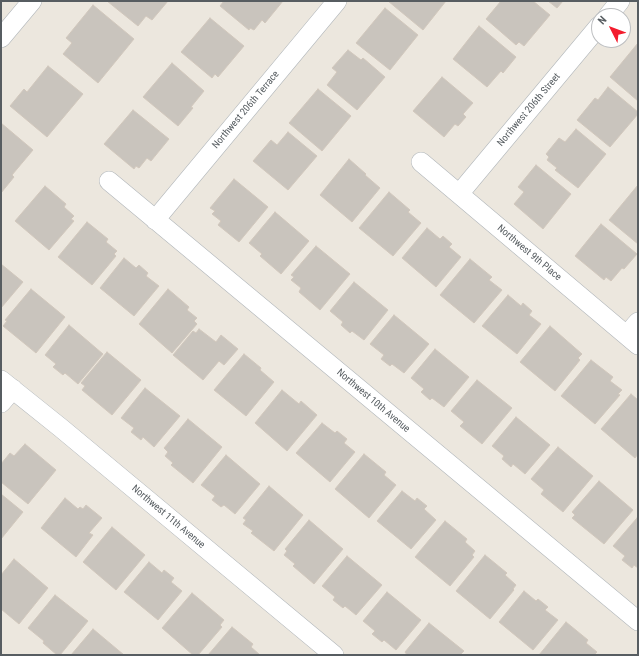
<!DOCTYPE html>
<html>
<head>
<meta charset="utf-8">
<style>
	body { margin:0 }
	#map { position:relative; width:639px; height:656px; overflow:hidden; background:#ece7de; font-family:"Roboto Condensed",sans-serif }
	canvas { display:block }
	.frame { position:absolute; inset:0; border:2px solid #575d61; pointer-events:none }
	.north { position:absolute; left:591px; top:8px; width:40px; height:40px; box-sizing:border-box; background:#fff; border:1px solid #bcbec0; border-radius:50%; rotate:312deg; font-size:11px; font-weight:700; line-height:16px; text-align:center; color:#575d61 }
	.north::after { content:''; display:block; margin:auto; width:14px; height:18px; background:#f31d2e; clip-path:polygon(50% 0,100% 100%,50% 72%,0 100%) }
</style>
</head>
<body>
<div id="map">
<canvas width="639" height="656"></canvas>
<div class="frame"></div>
<div class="north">N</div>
</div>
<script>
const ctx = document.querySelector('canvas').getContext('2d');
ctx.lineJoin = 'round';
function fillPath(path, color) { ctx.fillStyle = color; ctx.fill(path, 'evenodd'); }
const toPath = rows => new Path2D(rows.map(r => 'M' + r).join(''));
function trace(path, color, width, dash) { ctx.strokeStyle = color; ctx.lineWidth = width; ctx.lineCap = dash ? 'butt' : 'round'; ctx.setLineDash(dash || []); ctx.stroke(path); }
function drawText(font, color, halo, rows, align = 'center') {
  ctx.font = font + ' "Roboto Condensed",sans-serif'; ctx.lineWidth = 4; ctx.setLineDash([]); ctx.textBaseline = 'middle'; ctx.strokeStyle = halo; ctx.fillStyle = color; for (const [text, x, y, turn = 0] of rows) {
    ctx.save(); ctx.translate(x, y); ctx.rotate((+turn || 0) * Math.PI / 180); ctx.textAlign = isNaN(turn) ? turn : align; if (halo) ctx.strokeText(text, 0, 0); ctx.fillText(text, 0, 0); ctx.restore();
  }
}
const building = toPath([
	[107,1,168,1,152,20,146,16,138,26,107,1],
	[224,1,283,1,265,23,262,20,254,30,250,28,249,30,220,6,224,1],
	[388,1,446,1,423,30,388,1],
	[501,1,533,1,550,15,524,46,519,42,516,45,486,19,501,1],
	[548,1,563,1,557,8,548,1],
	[93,5,134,39,98,83,63,54,72,43,66,38,93,5],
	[385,8,418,35,390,70,356,43,385,8],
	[210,18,244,46,218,77,215,74,212,78,181,52,210,18],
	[479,26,516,57,503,73,501,71,487,87,453,59,479,26],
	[638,43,638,101,610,77,638,43],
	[348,50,361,60,363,58,385,77,357,110,327,85,337,72,332,68,348,50],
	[172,63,204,91,191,107,193,108,178,126,143,97,172,63],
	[48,66,83,94,47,137,10,106,24,89,27,92,48,66],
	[442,77,473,103,463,114,466,117,458,126,455,124,444,137,413,111,442,77],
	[608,87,638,112,638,114,610,147,577,120,595,98,598,100,608,87],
	[318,89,351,116,322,151,289,123,318,89],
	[133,110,169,139,151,161,147,158,139,168,136,166,134,169,104,144,133,110],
	[1,123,33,150,12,175,14,177,1,193,1,123],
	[576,129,606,154,578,188,555,170,557,168,547,160,549,157,546,154,559,138,565,142,576,129],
	[288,132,317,156,288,190,253,161,271,140,277,145,288,132],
	[349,159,366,174,365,175,380,188,352,222,320,195,349,159],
	[536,165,571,194,543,229,514,204,524,192,518,187,536,165],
	[234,179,268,207,239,242,218,225,221,221,212,214,215,211,210,208,234,179],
	[638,185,638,244,609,220,638,185],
	[45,186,66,204,64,207,74,216,71,219,74,221,49,250,15,221,45,186],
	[389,192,410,210,408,212,421,223,393,256,359,228,389,192],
	[275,212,309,241,281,274,260,256,262,254,249,243,275,212],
	[87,222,108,239,106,242,117,251,114,254,116,256,92,285,58,257,87,222],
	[601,224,637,254,624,269,622,268,611,281,606,277,604,280,575,256,601,224],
	[427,228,440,239,443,236,452,244,449,247,461,257,436,287,402,258,427,228],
	[316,246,350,274,320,310,299,292,301,288,291,280,294,277,291,275,316,246],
	[124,258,136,268,139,265,148,273,146,276,159,286,134,316,100,288,124,258],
	[470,259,492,277,489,280,502,290,474,323,440,295,470,259],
	[1,264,23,282,1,308,1,264],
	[354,282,388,310,364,340,352,331,350,333,341,325,343,322,330,311,354,282],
	[31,289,65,317,36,353,3,326,7,321,5,320,31,289],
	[168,289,189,307,187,310,197,318,194,321,197,324,172,353,139,324,168,289],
	[508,295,521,306,523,303,532,311,529,315,541,324,517,354,482,326,508,295],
	[394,315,429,344,404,373,392,364,390,366,381,359,384,355,370,344,394,315],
	[69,325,103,354,78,384,65,373,63,375,53,367,56,364,45,355,69,325],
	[550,326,582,354,578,358,580,360,555,391,520,362,550,326],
	[199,329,216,342,221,335,238,349,224,365,219,361,203,380,173,355,193,331,196,333,199,329],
	[435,349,469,377,444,407,432,398,430,400,421,392,424,389,411,378,435,349],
	[107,352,141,380,112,415,82,390,85,386,81,383,107,352],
	[244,354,261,368,260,370,274,382,246,416,214,390,244,354],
	[591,360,613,377,610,381,622,390,618,394,620,395,595,424,561,396,591,360],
	[477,380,512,408,482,444,460,426,464,422,451,411,477,380],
	[145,388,180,416,154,447,143,437,141,440,131,432,134,428,121,418,145,388],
	[282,390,299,404,301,401,317,415,287,451,255,423,282,390],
	[631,394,638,400,638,454,635,458,601,429,631,394],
	[516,417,550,445,525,474,513,464,511,467,502,459,504,456,492,446,516,417],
	[188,419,222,447,193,483,171,465,173,463,165,456,168,452,164,448,188,419],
	[322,423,335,433,337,431,347,439,344,443,355,452,330,482,296,453,322,423],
	[25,444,56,470,28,504,1,482,1,464,10,453,14,456,25,444],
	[558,447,593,476,563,512,541,494,544,490,531,479,558,447],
	[364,454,386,472,384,475,396,485,369,518,335,489,364,454],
	[226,455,260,484,235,514,224,505,221,507,212,500,215,496,201,485,226,455],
	[599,481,633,510,604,544,572,518,575,515,572,512,599,481],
	[269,486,303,515,274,551,251,533,253,531,243,524,246,520,243,518,269,486],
	[402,491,415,501,417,498,427,506,424,509,436,520,411,549,377,521,402,491],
	[1,494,23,512,1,539,1,494],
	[65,498,78,509,80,507,83,509,86,505,102,518,89,533,93,535,76,557,41,528,65,498],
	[637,518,638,519,638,568,634,565,632,568,622,560,625,556,613,546,637,518],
	[309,520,343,549,314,584,293,566,295,564,284,555,287,551,285,549,309,520],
	[445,521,467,539,465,542,475,551,472,555,474,557,450,586,415,557,445,521],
	[112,527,145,555,116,590,83,562,112,527],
	[485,555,507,573,505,575,516,585,513,589,514,590,490,619,456,591,485,555],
	[347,556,382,585,356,615,345,606,343,608,333,600,335,597,322,586,347,556],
	[14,559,48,588,19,624,1,609,1,575,14,559],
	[149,562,162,573,164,570,174,578,171,582,182,591,158,620,124,592,149,562],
	[524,591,536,601,538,599,548,607,545,610,558,620,533,650,499,622,524,591],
	[387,592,421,620,396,650,384,640,382,642,372,634,375,631,363,621,387,592],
	[192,593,224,620,220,625,222,627,198,655,193,655,162,628,192,593],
	[55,595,88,621,60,655,57,655,43,643,44,641,28,628,55,595],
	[566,622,588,640,586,643,597,652,594,655,539,655,566,622],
	[429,623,464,651,460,655,407,655,405,652,429,623],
	[232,627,253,644,251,647,260,655,208,655,232,627],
	[93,629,124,655,71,655,93,629]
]);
fillPath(building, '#c9c4bd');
trace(building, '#d1c7bc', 1);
const minor = toPath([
	[608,16,620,1],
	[1,38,32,1],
	[421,162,638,345],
	[109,181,638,621],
	[459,194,599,26],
	[155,220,337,1],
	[627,335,638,322],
	[1,380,61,428,334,655],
	[1,403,13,389]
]);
trace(minor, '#b1b6ba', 20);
trace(minor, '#fff', 19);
drawText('10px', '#575d61', '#fff', [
	["Northwest 206th Terrace",246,110,-50],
	["Northwest 206th Street",529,110,-50],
	["Northwest 9th Place",529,253,40],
	["Northwest 10th Avenue",373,401,40],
	["Northwest 11th Avenue",168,517,40]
]);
</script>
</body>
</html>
